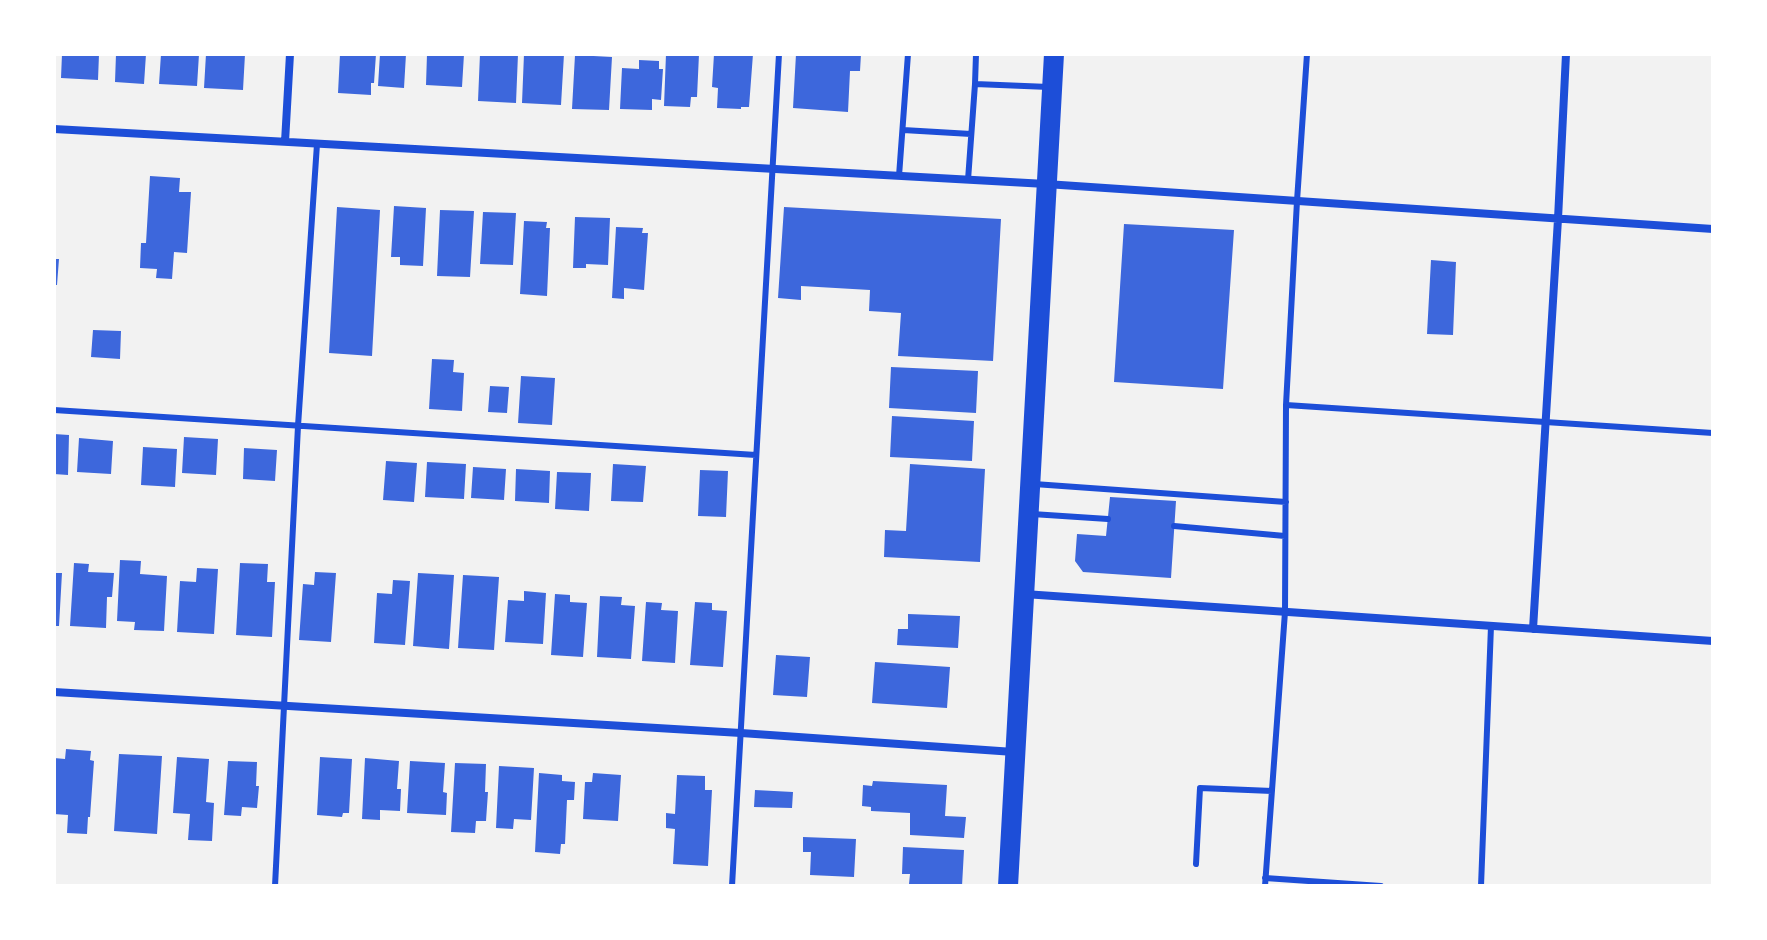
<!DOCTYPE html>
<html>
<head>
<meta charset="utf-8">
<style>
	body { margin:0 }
	#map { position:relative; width:1767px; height:940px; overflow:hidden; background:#f2f2f2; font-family:Signika,sans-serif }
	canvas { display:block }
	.frame { position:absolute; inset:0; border:56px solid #fff; pointer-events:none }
</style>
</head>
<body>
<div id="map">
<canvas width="1767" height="940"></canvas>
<div class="frame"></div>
</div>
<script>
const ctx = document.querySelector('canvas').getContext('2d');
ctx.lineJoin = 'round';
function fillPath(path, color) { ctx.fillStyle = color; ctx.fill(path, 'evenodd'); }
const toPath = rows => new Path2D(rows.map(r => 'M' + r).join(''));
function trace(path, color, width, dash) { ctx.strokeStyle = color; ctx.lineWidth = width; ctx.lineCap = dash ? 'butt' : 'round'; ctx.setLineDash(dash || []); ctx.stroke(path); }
fillPath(toPath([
	[62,54,99,54,98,80,61,78],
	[116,54,146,54,144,84,115,82],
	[161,54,199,54,197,86,159,84],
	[206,54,245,54,243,90,204,88],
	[340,54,376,54,374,83,371,83,371,95,338,93],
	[380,54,406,54,404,88,378,86],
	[427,54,464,54,462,87,426,85],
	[480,54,518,54,516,103,478,101],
	[524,54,564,54,561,105,522,103],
	[666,54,699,54,697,97,691,97,690,107,664,106],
	[714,54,753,54,749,107,741,107,741,109,717,108,718,88,712,87],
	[796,54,861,54,860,71,850,71,848,112,793,108],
	[575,55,612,57,609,110,572,109],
	[639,60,659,61,659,69,663,69,661,100,652,99,652,110,620,109,622,68,639,69],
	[150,176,180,178,179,192,191,192,187,253,174,252,172,279,156,278,157,269,140,268,141,243,146,243],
	[394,206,426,208,423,266,400,265,400,257,391,257],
	[337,207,380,210,372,356,329,353],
	[784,207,1001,219,993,361,898,356,901,313,869,311,870,290,801,286,801,300,778,298],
	[440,210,474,211,470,277,437,276],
	[483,212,516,213,513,265,480,264],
	[575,217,610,218,608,265,586,264,586,268,573,268],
	[524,221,547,222,546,228,550,228,547,296,520,294],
	[1124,224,1234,230,1223,389,1114,382],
	[616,227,643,228,642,233,648,233,644,290,624,288,624,299,612,298],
	[54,259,59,259,57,285,54,285],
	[1431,260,1456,262,1453,335,1427,334],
	[93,330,121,331,120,359,91,357],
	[432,359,454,360,453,372,464,373,462,411,429,409],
	[891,367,978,371,976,413,889,408],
	[521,376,555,378,552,425,518,423],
	[490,386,509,387,507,413,488,412],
	[892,416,974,421,972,461,890,457],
	[54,434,69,435,68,475,54,474],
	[184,437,218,439,216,475,182,473],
	[79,438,113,441,111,474,77,472],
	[143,447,177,449,175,487,141,485],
	[244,448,277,450,275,481,243,479],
	[386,461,417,463,414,502,383,500],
	[427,462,466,464,464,499,425,497],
	[613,464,646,466,643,502,611,501],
	[910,464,985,469,980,562,884,557,885,530,906,531],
	[473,467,506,469,504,500,471,498],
	[516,469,550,471,549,503,515,501],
	[700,470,728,471,726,517,698,516],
	[557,472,591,473,589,511,555,509],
	[1110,497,1176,501,1171,578,1083,572,1075,561,1077,534,1106,536],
	[120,560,141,561,140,574,167,576,164,631,134,630,135,622,117,621],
	[74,563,89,564,88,572,114,573,112,597,107,597,106,628,70,626],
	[240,563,268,564,267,582,275,582,272,637,236,635],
	[197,568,218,569,214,634,177,632,180,581,196,582],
	[315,572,336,573,331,642,299,640,303,584,314,585],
	[54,573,62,573,59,626,54,626],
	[418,573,454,575,449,649,413,646],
	[463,575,499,577,494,650,458,648],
	[393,580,410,581,405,645,374,643,377,593,392,594],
	[524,591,546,593,543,644,505,642,508,600,524,601],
	[555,594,570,595,570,602,587,603,583,657,551,655],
	[600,596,622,597,621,605,635,606,631,659,597,657],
	[646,602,662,603,661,610,678,611,675,663,642,661],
	[695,602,712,603,712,610,727,611,723,667,690,665],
	[908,614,960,616,958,648,897,645,898,629,908,629],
	[776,655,810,657,807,697,773,695],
	[875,662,950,667,947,708,872,703],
	[66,749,91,751,90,760,94,761,90,817,88,817,87,834,67,833,68,815,54,814,54,758,65,759],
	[119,754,162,756,157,834,114,831],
	[177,757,209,759,206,802,214,803,212,841,188,840,190,814,173,813],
	[320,757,352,759,349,813,343,813,342,817,317,815],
	[365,758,399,761,397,789,401,789,400,811,380,810,380,820,362,819],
	[228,761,257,762,256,786,259,786,257,808,242,807,241,816,224,815],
	[410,761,445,763,443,792,447,793,446,815,407,813],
	[455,763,486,764,485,792,488,792,486,821,476,821,475,833,451,832],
	[499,766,534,768,531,820,514,819,513,829,496,828],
	[539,773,562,775,562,781,575,782,574,800,567,800,565,844,561,844,560,854,535,852],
	[593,773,621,775,618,821,583,819,585,782,592,782],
	[677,775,705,776,705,790,712,790,708,866,673,864,675,829,666,828,666,813,675,814],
	[873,781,947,785,945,816,966,817,964,838,910,835,910,813,871,811,871,807,862,806,863,785,872,786],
	[755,790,793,792,792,808,754,807],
	[803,837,856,839,854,877,810,875,811,852,803,852],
	[903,847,964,850,962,886,909,884,910,874,902,874]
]), '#3d67dc');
trace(toPath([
	[976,54,975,84,1049,87],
	[903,130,971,134],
	[899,176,908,54],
	[968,180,975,84],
	[1286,405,1713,433],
	[54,410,756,455],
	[1034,484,1286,502],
	[1032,514,1108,519],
	[1174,526,1285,536],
	[1196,864,1200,788,1272,791],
	[1265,878,1381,886],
	[275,886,298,426,317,144],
	[732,886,779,54],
	[1265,886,1285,612,1286,405,1297,201,1307,54],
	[1481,886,1491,626]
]), '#1d4ed8', 6);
trace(toPath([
	[54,129,1046,184,1713,229],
	[285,142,290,54],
	[1024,594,1713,641],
	[1533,629,1558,219,1566,54],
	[54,692,741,733,1014,752]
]), '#1d4ed8', 8);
trace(toPath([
	[1008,886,1054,54]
]), '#1d4ed8', 20);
</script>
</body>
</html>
